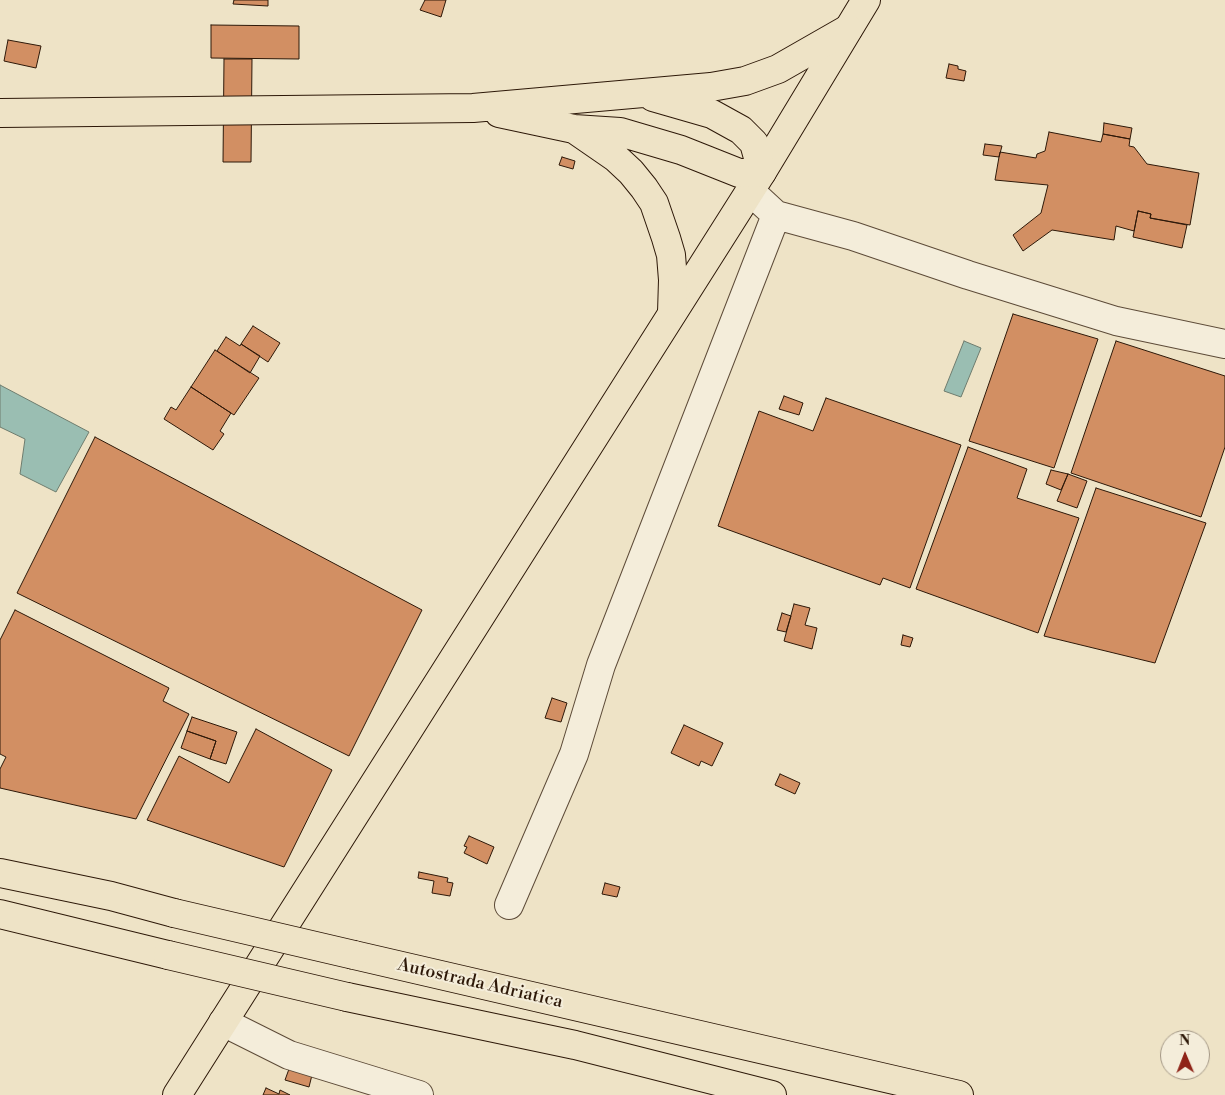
<!DOCTYPE html>
<html>
<head>
<meta charset="utf-8">
<style>
	body { margin:0 }
	#map { position:relative; width:1225px; height:1095px; overflow:hidden; background:#eee3c6; font-family:"Libre Bodoni",serif }
	canvas { display:block }
	.north { position:absolute; left:1160px; top:1030px; width:50px; height:50px; box-sizing:border-box; background:#f4edda; border:1px solid #a49886; border-radius:50%; rotate:359deg; font-size:14px; font-weight:700; line-height:20px; text-align:center; color:#2d1808 }
	.north::after { content:''; display:block; margin:auto; width:18px; height:22px; background:#8f2418; clip-path:polygon(50% 0,100% 100%,50% 72%,0 100%) }
</style>
</head>
<body>
<div id="map">
<canvas width="1225" height="1095"></canvas>
<div class="north">N</div>
</div>
<script>
const ctx = document.querySelector('canvas').getContext('2d');
ctx.lineJoin = 'round';
function fillPath(path, color) { ctx.fillStyle = color; ctx.fill(path, 'evenodd'); }
const toPath = rows => new Path2D(rows.map(r => 'M' + r).join(''));
function trace(path, color, width, dash) { ctx.strokeStyle = color; ctx.lineWidth = width; ctx.lineCap = dash ? 'butt' : 'round'; ctx.setLineDash(dash || []); ctx.stroke(path); }
function drawText(font, color, halo, rows, align = 'center') {
  ctx.font = font + ' "Libre Bodoni",serif'; ctx.lineWidth = 4; ctx.setLineDash([]); ctx.textBaseline = 'middle'; ctx.strokeStyle = halo; ctx.fillStyle = color; for (const [text, x, y, turn = 0] of rows) {
    ctx.save(); ctx.translate(x, y); ctx.rotate((+turn || 0) * Math.PI / 180); ctx.textAlign = isNaN(turn) ? turn : align; if (halo) ctx.strokeText(text, 0, 0); ctx.fillText(text, 0, 0); ctx.restore();
  }
}
const water = toPath([
	[964,341,981,348,961,397,944,391,964,341],
	[0,385,89,432,56,492,20,474,25,439,0,427,0,385]
]);
fillPath(water, '#9abeb2');
trace(water, '#6e7c6e', 1);
const building = toPath([
	[234,0,268,0,268,6,233,4,234,0],
	[425,0,446,0,441,17,420,10,425,0],
	[211,25,299,26,299,59,211,58,211,25],
	[8,40,41,46,36,68,4,61,8,40],
	[224,59,252,59,251,162,223,162,224,59],
	[949,64,958,66,958,69,966,71,964,81,946,78,949,64],
	[1104,123,1132,128,1130,139,1103,134,1104,123],
	[1049,132,1101,142,1103,134,1130,139,1129,146,1134,147,1147,164,1199,173,1190,225,1150,218,1151,214,1138,211,1134,231,1116,226,1114,240,1052,230,1023,251,1013,235,1041,213,1048,185,995,180,999,157,1000,152,1036,158,1037,154,1045,151,1049,132],
	[985,144,1002,146,999,157,983,155,985,144],
	[562,157,575,161,573,169,559,165,562,157],
	[1138,211,1151,214,1150,218,1187,225,1182,248,1133,237,1138,211],
	[1013,314,1098,339,1054,468,969,441,1013,314],
	[253,326,280,343,268,362,241,344,253,326],
	[226,337,240,346,241,344,260,356,250,373,217,351,226,337],
	[1116,341,1225,376,1225,447,1201,517,1071,473,1116,341],
	[215,350,259,378,234,415,191,387,215,350],
	[191,387,231,413,220,431,224,434,213,450,164,419,171,407,176,410,191,387],
	[784,396,803,403,799,415,779,409,784,396],
	[826,398,961,445,910,588,883,578,880,585,718,526,759,411,813,431,826,398],
	[95,437,422,610,349,756,17,593,95,437],
	[968,447,1027,469,1017,498,1079,518,1038,633,916,589,968,447],
	[1051,470,1068,474,1061,490,1046,484,1051,470],
	[1068,474,1087,481,1077,508,1057,501,1068,474],
	[1096,488,1206,523,1155,663,1044,636,1096,488],
	[794,604,810,608,805,625,817,628,812,649,784,641,794,604],
	[15,610,169,688,163,701,189,714,136,819,0,788,0,769,6,757,0,754,0,640,15,610],
	[782,613,791,616,786,632,777,630,782,613],
	[903,635,913,638,910,647,901,645,903,635],
	[552,698,567,703,561,722,545,718,552,698],
	[192,717,237,732,226,764,210,759,216,741,187,731,192,717],
	[684,725,723,743,712,766,701,761,699,766,671,753,684,725],
	[256,729,332,770,284,867,147,820,179,756,229,783,256,729],
	[187,731,216,741,210,759,181,748,187,731],
	[780,774,800,783,795,794,775,785,780,774],
	[469,836,494,847,487,864,464,853,467,847,464,846,469,836],
	[419,872,448,878,447,882,453,883,450,896,432,893,434,881,418,878,419,872],
	[605,883,620,887,617,897,602,894,605,883],
	[289,1069,312,1075,309,1087,285,1080,289,1069],
	[266,1088,279,1094,280,1090,290,1095,263,1095,266,1088]
]);
fillPath(building, '#d28f63');
trace(building, '#2d1808', 1);
const minor = toPath([
	[750,191,776,215,853,236,968,275,1116,321,1225,344],
	[509,905,574,754,601,665,776,215],
	[223,1022,289,1055,419,1095]
]);
const major = toPath([
	[177,1095,762,172,866,0]
]);
const highway = toPath([
	[0,113,473,108,711,87,745,81,778,69,848,29],
	[499,113,574,129,616,158,631,172,644,188,654,203,666,238,671,255,673,280,672,313],
	[574,129,620,132,681,150,739,173,762,172,754,143,741,130,712,114,653,97],
	[0,873,111,896,174,913],
	[0,914,168,955],
	[354,955,959,1095],
	[347,997,575,1045,772,1095]
]);
trace(minor, '#5d4b38', 30);
trace(major, '#2d1808', 30);
trace(highway, '#2d1808', 30);
trace(minor, '#f4edda', 28);
trace(major, '#eee3c6', 28);
trace(highway, '#eee3c6', 28);
const highwayBridge = toPath([
	[174,913,354,955],
	[168,955,347,997]
]);
trace(highwayBridge, '#2d1808', 30, []);
trace(highwayBridge, '#eee3c6', 28);
drawText('18px', '#2d1808', '#f4edda', [
	["Autostrada Adriatica",480,984,13]
]);
</script>
</body>
</html>
